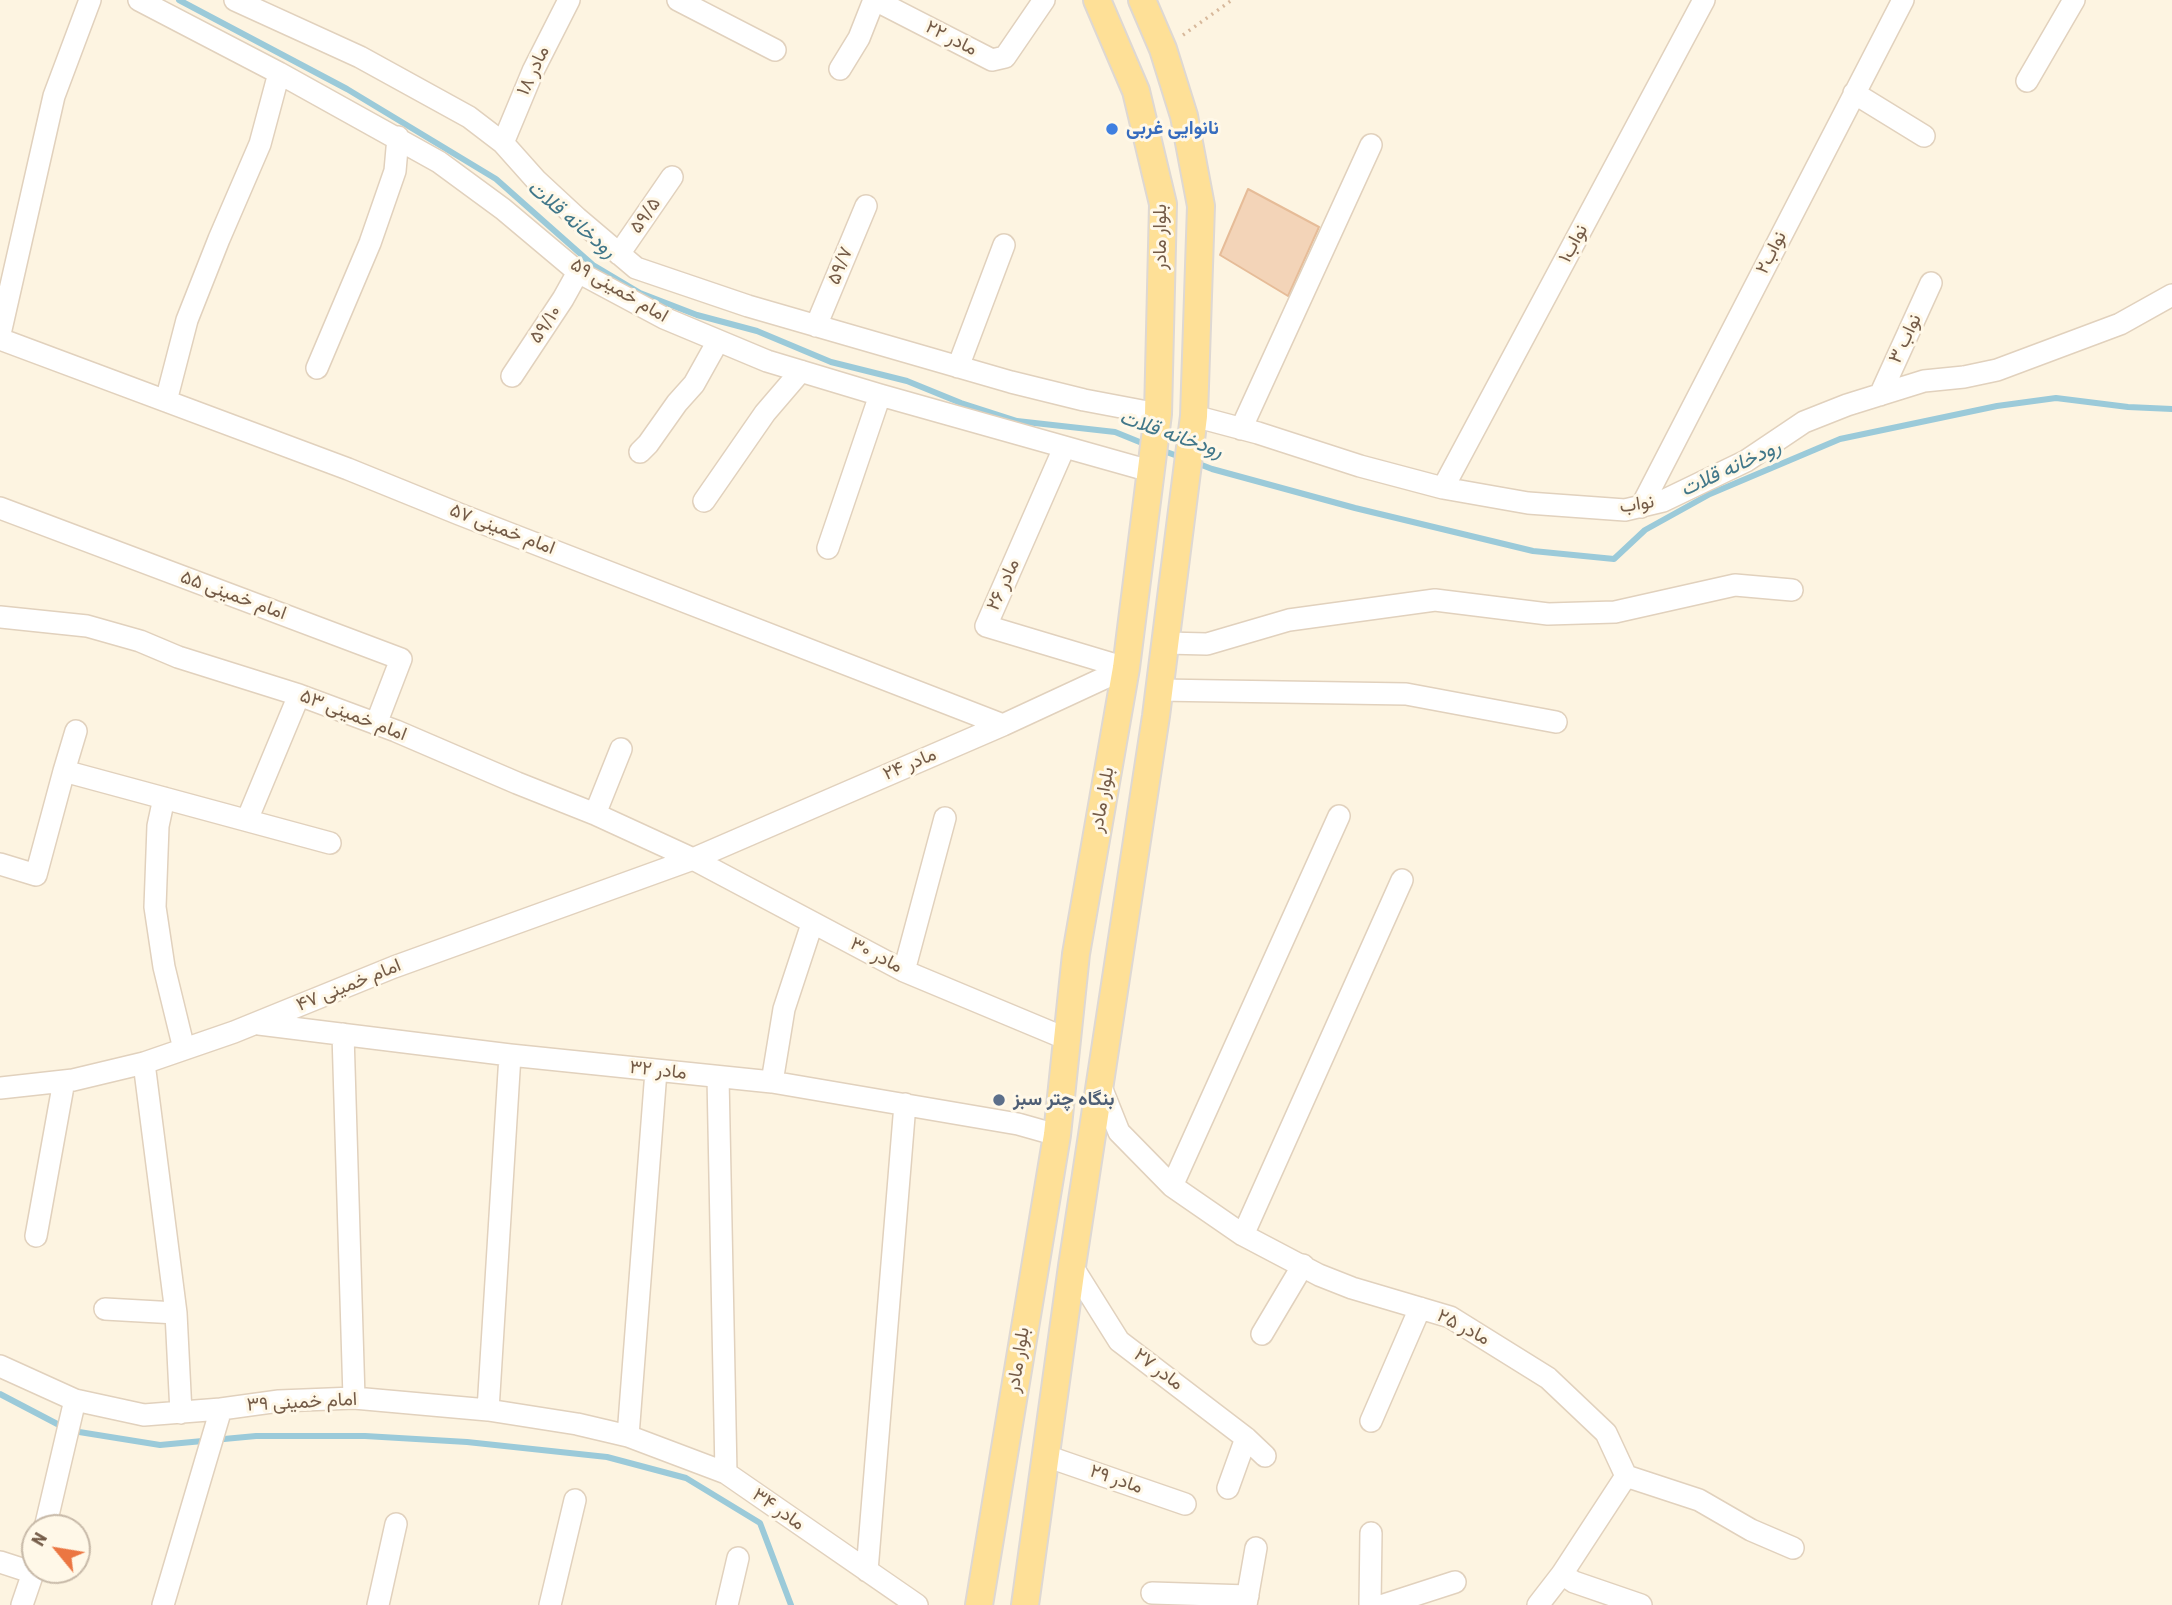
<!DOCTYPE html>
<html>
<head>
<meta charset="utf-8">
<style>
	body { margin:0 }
	#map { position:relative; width:2172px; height:1605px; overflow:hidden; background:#fdf4e1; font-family:"Roboto Condensed",sans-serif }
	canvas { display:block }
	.north { position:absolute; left:21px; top:1514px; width:70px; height:70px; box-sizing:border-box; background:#fff8e8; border:2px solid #c7b9a8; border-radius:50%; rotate:300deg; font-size:19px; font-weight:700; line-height:28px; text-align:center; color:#745b47 }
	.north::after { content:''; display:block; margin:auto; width:24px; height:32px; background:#eb7642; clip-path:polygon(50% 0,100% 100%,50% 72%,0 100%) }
</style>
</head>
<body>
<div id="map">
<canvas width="2172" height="1605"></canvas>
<div class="north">N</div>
</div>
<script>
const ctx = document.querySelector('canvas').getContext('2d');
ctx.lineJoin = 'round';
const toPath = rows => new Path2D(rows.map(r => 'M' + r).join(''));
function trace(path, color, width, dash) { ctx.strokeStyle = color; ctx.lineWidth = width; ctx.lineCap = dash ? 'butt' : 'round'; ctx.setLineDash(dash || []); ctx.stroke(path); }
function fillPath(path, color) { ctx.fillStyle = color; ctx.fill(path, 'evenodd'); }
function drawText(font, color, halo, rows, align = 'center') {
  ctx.font = font + ' "Roboto Condensed",Vazirmatn,sans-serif'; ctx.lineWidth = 6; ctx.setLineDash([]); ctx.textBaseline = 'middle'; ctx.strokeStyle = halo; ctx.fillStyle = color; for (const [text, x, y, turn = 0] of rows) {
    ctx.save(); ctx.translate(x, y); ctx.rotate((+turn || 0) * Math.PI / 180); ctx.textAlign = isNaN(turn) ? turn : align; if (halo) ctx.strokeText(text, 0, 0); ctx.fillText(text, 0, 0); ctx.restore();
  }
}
trace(toPath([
	[179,0,347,89,496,179,593,265,640,293,697,315,757,331,831,362,907,381,961,403,1017,421,1115,432,1147,445],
	[1161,450,1183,458],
	[1194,462,1212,469,1355,508,1533,551,1614,559,1645,530,1710,494,1840,439,1997,406,2056,398,2128,407,2172,409],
	[0,1394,63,1427],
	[73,1431,160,1445,256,1436,365,1436,467,1442,607,1457,686,1478,760,1523,791,1605]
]), '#9bcad9', 6);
const building = toPath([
	[1248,189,1319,227,1288,296,1220,255,1248,189]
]);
fillPath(building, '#f3d4b8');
trace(building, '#e6bc98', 2);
const minor = toPath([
	[139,0,279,73,439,162,503,209,578,272,664,318,767,361,880,395,1150,471],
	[235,0,360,57,469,117,503,143,536,180,577,218,636,268,748,306,1011,382,1084,400,1158,414],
	[678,0,775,50],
	[875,0,992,60,1005,57,1044,0],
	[840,69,859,38,874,0],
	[2027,81,2074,0],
	[1854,93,1924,136],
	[503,143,533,71,569,0],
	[619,254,672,177],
	[816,326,866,206],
	[0,334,54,96,90,0],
	[0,339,348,469,459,514,1003,725],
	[958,367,1004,245],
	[317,368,370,243,395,171,398,137],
	[512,376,563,299,578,272],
	[1880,395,1931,283],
	[166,401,187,320,219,239,260,144,279,73],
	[1194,416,1258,433,1360,466,1443,488,1528,503,1625,510,1663,501,1746,461,1804,422,1847,405,1924,381,1964,377,1997,370,2120,324,2172,295],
	[1241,429,1371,145],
	[1064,448,986,626,1126,668],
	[640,452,648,444,677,403,694,384,718,341],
	[1443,488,1704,0],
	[704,501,765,413,801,371],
	[1641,507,1903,0],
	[0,508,401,659,376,724],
	[828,548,880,395],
	[0,617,87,626,140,641,178,657,299,695,396,731,517,783,595,814,693,859,904,971,1067,1039],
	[1166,643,1207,644,1289,620,1435,600,1548,614,1615,612,1735,585,1792,590],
	[1159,690,1406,694,1556,722],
	[64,771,76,731],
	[164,798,158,826,155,907,164,967,184,1049],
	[595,814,621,749],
	[247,820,299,695],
	[0,864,36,875,64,771,330,843],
	[904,971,945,818],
	[259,1024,510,1055,772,1082,1018,1124,1057,1135],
	[343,1034,354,1398],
	[144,1063,176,1313,181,1413],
	[718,1077,726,1473],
	[772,1082,784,1009,812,924],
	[1101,1087,1119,1132,1172,1186,1243,1235,1319,1275,1352,1288,1450,1317,1548,1378,1606,1433,1626,1476,1699,1500,1751,1530,1793,1548],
	[0,1088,73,1080,144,1063,234,1032,394,967,693,859,1003,725,1126,668],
	[1172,1186,1339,816],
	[1243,1235,1402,880],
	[36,1236,64,1081],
	[1072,1266,1119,1341,1246,1438,1265,1456],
	[105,1309,176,1313],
	[1262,1334,1303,1265],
	[0,1366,75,1400],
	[488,1410,510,1055],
	[1371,1421,1420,1308],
	[628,1436,656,1071],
	[1046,1456,1185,1504],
	[1228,1488,1246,1438],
	[45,1528,75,1400,144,1415,221,1409],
	[0,1562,34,1573],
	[867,1571,905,1104],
	[1562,1574,1574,1582,1641,1605],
	[1152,1593,1248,1596],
	[22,1605,35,1567],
	[163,1605,221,1409,279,1401,354,1398,488,1410,577,1424,628,1436,726,1473,917,1605],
	[378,1605,396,1524],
	[550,1605,575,1500],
	[727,1605,738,1558],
	[1246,1605,1256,1548],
	[1370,1605,1371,1533],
	[1384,1605,1455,1582],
	[1538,1605,1562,1574,1626,1476]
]);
const major = toPath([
	[979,1605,1057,1135,1076,954,1126,668,1158,414,1163,204,1136,91,1097,0],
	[1025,1605,1072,1266,1156,716,1194,416,1201,206,1184,116,1163,49,1142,0]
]);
trace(minor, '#e1d1bd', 24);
trace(major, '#ded8d3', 30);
trace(toPath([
	[1183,35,1232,0]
]), '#d7b89b', 3.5, [2, 5]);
trace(minor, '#fff', 21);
trace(major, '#fee097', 26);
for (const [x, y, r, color] of [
	[1112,129,7,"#3f7fe0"],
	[999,1100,7,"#5c6f8a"]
]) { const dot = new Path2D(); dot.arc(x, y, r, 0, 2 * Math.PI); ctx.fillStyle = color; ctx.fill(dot); trace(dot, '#fff8e8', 2.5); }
drawText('19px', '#745b47', '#fff8e8', [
	["مادر ۲۲",951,39,27],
	["مادر ۱۸",534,71,-65],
	["۵۹/۵",646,216,-55],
	["بلوار مادر",1161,237,-90],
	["نواب۱",1574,244,-62],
	["نواب۲",1772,253,-63],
	["۵۹/۷",841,266,-68],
	["امام خمینی ۵۹",619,291,30],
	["۵۹/۱۰",546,325,-56],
	["نواب ۳",1906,339,-65],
	["نواب",1637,505,-9],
	["امام خمینی ۵۷",502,530,21],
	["مادر ۲۶",1004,585,-66],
	["امام خمینی ۵۵",233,596,20],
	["امام خمینی ۵۳",353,716,21],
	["مادر ۲۴",910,765,-23],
	["بلوار مادر",1103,800,-80],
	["مادر ۳۰",876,956,27],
	["امام خمینی ۴۷",349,986,-22],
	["مادر ۳۲",658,1071,6],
	["مادر ۲۵",1463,1328,27],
	["بلوار مادر",1019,1360,-81],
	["مادر ۲۷",1158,1370,37],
	["امام خمینی ۳۹",302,1403,-3],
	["مادر ۲۹",1116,1480,19],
	["مادر ۳۴",778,1510,35]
]);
drawText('bold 19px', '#366cbe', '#fff8e8', [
	["نانوایی غربی",1126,129]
], 'left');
drawText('bold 19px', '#4e5e75', '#fff8e8', [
	["بنگاه چتر سبز",1013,1100]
], 'left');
drawText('italic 21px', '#417789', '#fff8e8', [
	["رودخانه قلات",571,220,40],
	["رودخانه قلات",1171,435,19],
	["رودخانه قلات",1731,469,-25]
]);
</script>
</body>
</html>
